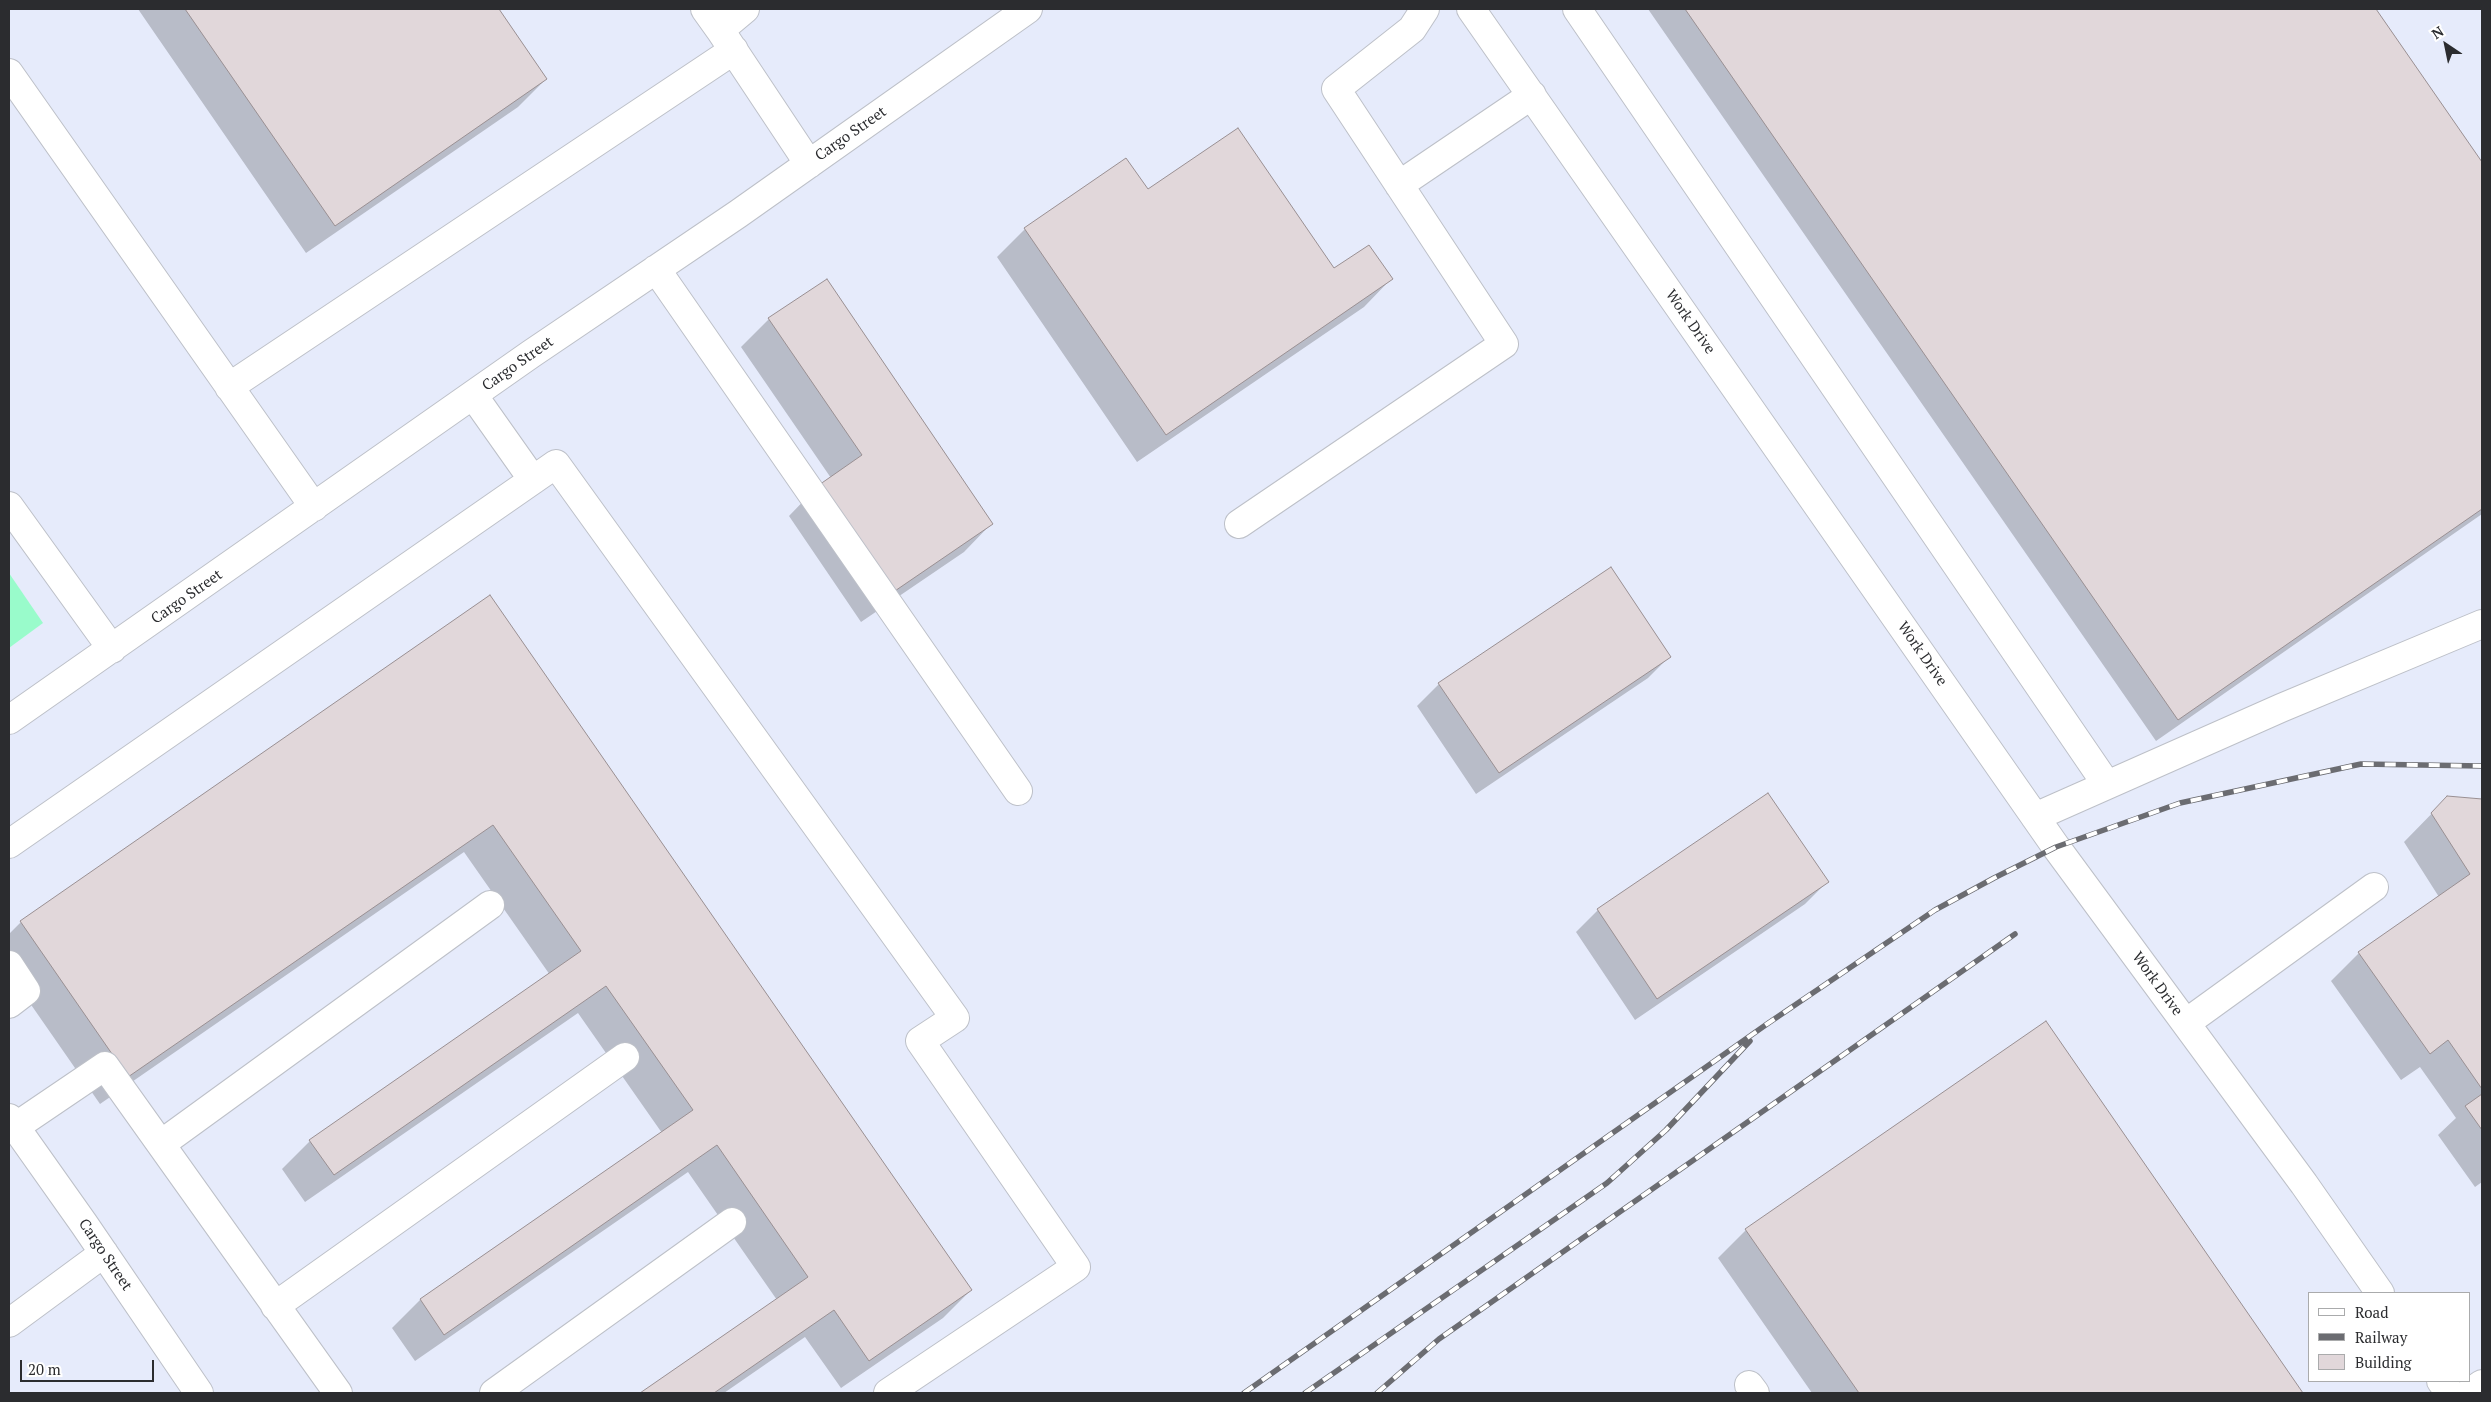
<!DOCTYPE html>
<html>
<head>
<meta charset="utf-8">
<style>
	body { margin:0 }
	#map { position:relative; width:2491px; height:1402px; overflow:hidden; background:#f1f4fc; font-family:"PT Serif",serif }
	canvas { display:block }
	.frame { position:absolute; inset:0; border:10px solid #2b2c2f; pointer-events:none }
	.legend { position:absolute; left:2308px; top:1292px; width:162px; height:90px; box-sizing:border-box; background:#fff; border:1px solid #aaabac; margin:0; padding:6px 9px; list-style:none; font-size:15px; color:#2b2c2f }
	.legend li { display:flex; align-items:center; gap:10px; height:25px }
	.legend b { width:25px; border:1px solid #aaabac }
	.north { position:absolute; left:2421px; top:20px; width:50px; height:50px; -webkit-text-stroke:4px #fff; paint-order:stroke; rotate:326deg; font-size:14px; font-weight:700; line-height:20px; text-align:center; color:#2b2c2f }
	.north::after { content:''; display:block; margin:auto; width:18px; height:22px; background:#2b2c2f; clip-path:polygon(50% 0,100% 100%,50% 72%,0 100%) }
	.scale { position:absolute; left:20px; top:1360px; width:134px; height:22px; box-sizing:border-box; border:2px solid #2b2c2f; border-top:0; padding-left:6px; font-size:15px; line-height:18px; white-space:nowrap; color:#2b2c2f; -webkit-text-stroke:4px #fff; paint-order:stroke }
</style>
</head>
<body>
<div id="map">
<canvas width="2491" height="1402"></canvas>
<div class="frame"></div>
<ul class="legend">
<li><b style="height:6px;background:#fff"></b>Road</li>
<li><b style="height:6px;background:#6b6c71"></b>Railway</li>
<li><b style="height:14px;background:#e1d7da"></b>Building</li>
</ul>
<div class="north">N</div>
<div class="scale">20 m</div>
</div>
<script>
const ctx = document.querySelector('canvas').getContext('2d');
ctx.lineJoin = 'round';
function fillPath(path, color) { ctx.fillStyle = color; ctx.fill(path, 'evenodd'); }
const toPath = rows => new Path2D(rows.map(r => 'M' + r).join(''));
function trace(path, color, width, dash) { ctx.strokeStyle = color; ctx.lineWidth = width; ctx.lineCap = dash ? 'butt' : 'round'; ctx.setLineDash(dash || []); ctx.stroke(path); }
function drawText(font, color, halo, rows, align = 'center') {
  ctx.font = font + ' "PT Serif",serif'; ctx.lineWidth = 4; ctx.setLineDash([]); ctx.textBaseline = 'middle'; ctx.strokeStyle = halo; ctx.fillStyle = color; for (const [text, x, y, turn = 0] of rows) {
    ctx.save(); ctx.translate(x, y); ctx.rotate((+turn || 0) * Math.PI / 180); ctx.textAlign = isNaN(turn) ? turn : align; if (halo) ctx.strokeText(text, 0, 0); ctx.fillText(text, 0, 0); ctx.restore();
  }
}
fillPath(toPath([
	[9,9,2482,9,2482,1393,9,1393,9,648,42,623,9,573],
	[2310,1293,2470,1293,2470,1381,2310,1381]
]), '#e6ebfb');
fillPath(toPath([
	[9,573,43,623,9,648]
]), '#99fbcb');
fillPath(toPath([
	[138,9,497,9,546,79,518,107,306,253],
	[1648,9,2374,9,2482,165,2482,514,2156,741],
	[1148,191,1334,270,1391,279,1364,307,1137,462,997,257,1025,229],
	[769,319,991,524,964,552,861,622,789,516,816,488,831,478,741,347],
	[489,597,971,1290,943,1318,841,1388,805,1337,724,1393,642,1393,777,1300,688,1172,415,1361,392,1328,420,1300,662,1133,578,1013,305,1202,282,1169,310,1141,550,975,464,852,100,1104,9,973,9,934,21,922],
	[1669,657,1648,678,1476,794,1417,706,1439,684],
	[1768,794,1827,882,1805,904,1635,1020,1576,932,1598,910],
	[2447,798,2482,801,2482,1182,2475,1187,2438,1135,2456,1118,2420,1067,2401,1080,2331,981,2359,953,2439,897,2404,842],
	[2046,1023,2302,1393,1812,1393,1718,1258,1746,1230]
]), '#0003');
const building = toPath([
	[185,9,499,9,547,79,335,226,185,9],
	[1685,9,2376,9,2482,162,2482,509,2178,720,1685,9],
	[1238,128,1334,268,1369,245,1393,279,1166,435,1024,228,1126,158,1148,189,1238,128],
	[827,279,993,524,889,595,816,487,862,455,768,318,827,279],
	[1611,567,1671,657,1499,773,1438,683,1611,567],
	[490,595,972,1290,869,1361,834,1310,714,1393,640,1393,808,1277,717,1145,444,1335,420,1299,693,1110,606,986,334,1175,309,1140,581,951,493,825,128,1077,20,921,490,595],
	[1768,793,1829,882,1657,999,1597,909,1768,793],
	[2447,796,2482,799,2482,1089,2448,1040,2430,1054,2358,952,2470,874,2431,813,2447,796],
	[2046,1021,2303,1393,1859,1393,1745,1229,2046,1021],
	[2482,1094,2482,1130,2465,1106,2482,1094]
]);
fillPath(building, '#e1d7da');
trace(building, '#9a9093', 1);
const minor = toPath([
	[705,9,720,30],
	[745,9,720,30,809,164],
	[1471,9,2056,847,2304,1184,2380,1293],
	[1577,9,2107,785],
	[9,73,314,507],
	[1399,185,1532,95],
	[656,269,1018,791],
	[229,387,734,50],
	[473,395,533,480],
	[9,506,112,649],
	[1239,524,1504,344,1336,89,1412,29,1425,9],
	[9,720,531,354,738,214,1028,9],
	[2035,817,2281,708,2482,624],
	[9,844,556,464,955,1018,920,1041,1076,1267,888,1393],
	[9,965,26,991,9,1004],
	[2186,1023,2374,887],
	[9,1118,84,1224,199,1393],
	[15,1127,105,1066,338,1393],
	[161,1144,490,905],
	[275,1306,625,1057],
	[9,1323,104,1253],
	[2441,1381,2450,1393],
	[1749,1385,1755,1393],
	[494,1393,732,1222],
	[2469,1393,2482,1384]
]);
trace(minor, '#bdc0c8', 30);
trace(minor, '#fff', 28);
const rail = toPath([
	[1244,1393,1767,1024,1935,910,1994,878,2056,847,2180,803,2361,764,2482,766],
	[1305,1393,1607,1183,1666,1130,1750,1041],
	[1377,1393,1439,1339,2015,934]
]);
trace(rail, '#6b6c71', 5.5);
trace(rail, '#fff', 4, [11]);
drawText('15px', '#2b2c2f', '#fff', [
	["Cargo Street",851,134,-35],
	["Work Drive",1690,322,55],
	["Cargo Street",518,364,-35],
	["Cargo Street",187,597,-35],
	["Work Drive",1922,654,55],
	["Work Drive",2157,984,54],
	["Cargo Street",105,1255,56]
]);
</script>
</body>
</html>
